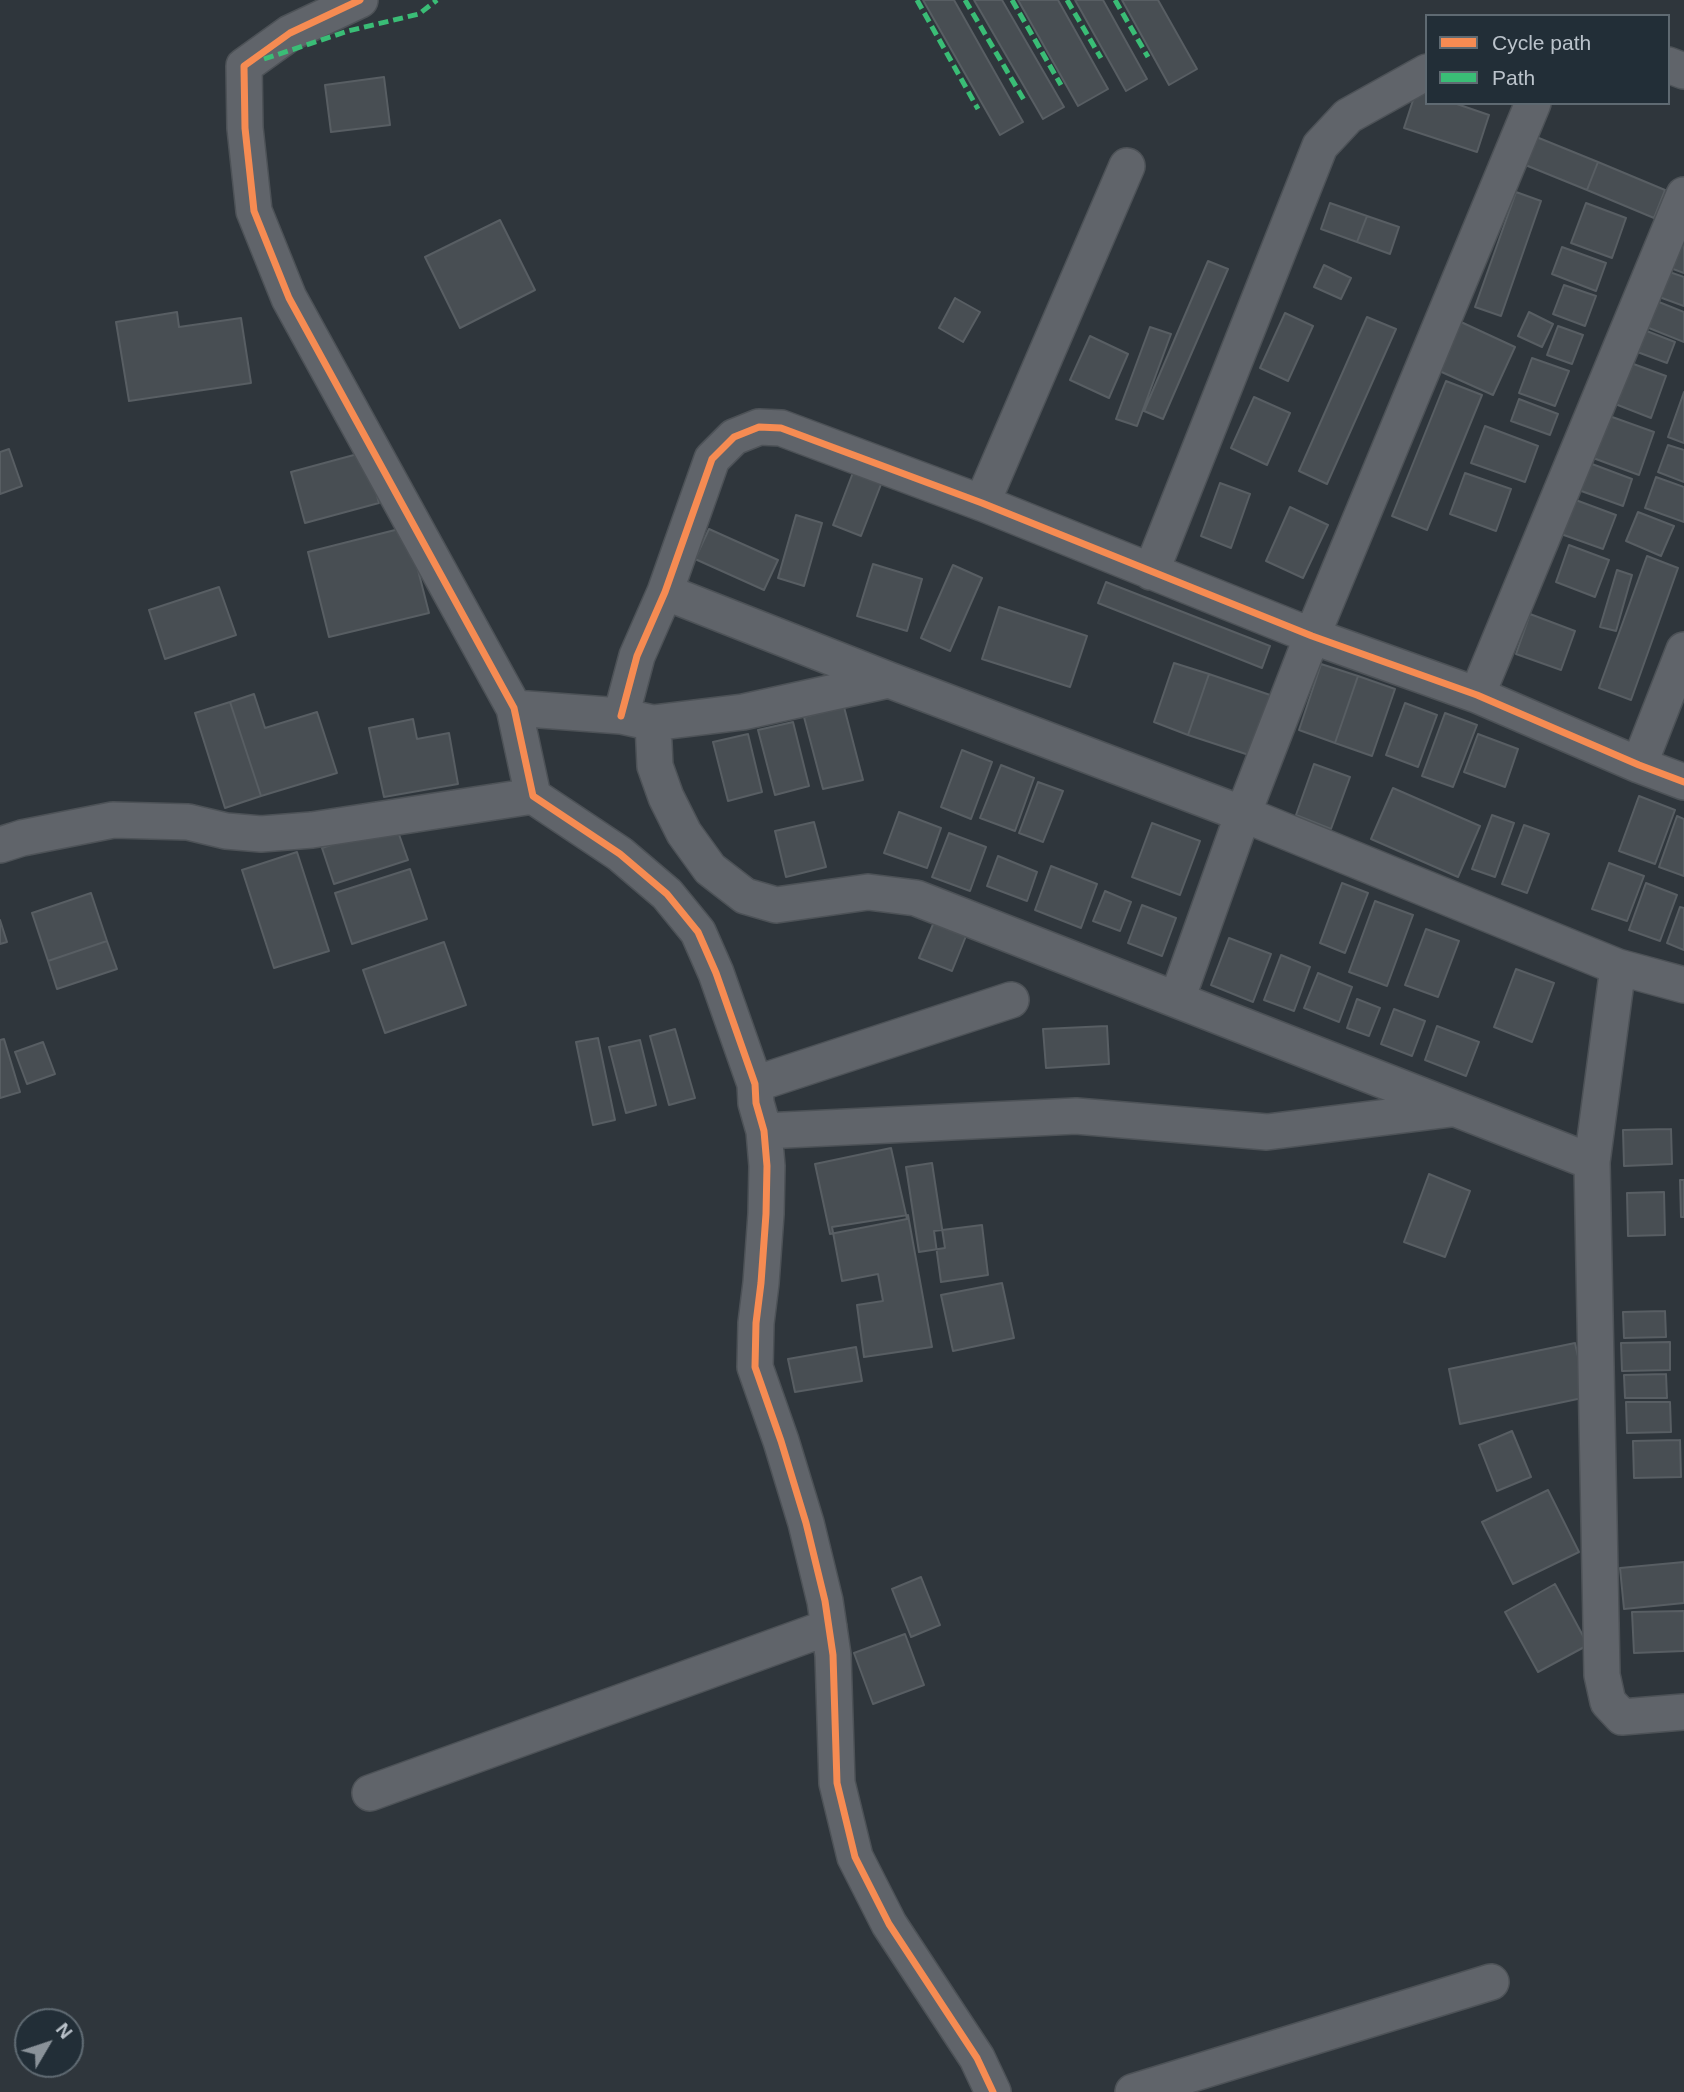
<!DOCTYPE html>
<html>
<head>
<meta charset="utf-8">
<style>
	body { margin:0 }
	#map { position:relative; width:1684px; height:2092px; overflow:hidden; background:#2f363c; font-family:Arial,sans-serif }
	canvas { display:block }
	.legend { position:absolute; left:1425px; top:14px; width:245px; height:91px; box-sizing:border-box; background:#222e37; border:2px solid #5f6a72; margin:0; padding:9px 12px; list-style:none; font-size:21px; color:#bbc3cb }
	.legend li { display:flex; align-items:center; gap:14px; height:35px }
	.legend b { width:35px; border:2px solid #5f6a72 }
	.north { position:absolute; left:14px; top:2008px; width:70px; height:70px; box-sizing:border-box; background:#222e37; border:2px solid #5f6a72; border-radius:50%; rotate:51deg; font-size:19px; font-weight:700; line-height:28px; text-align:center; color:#bbc3cb }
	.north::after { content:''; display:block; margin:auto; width:24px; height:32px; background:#8a9299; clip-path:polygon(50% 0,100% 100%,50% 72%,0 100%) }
</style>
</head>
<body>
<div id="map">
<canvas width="1684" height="2092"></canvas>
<ul class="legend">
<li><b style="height:9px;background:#f68b52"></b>Cycle path</li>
<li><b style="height:9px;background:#3abd76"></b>Path</li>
</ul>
<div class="north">N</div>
</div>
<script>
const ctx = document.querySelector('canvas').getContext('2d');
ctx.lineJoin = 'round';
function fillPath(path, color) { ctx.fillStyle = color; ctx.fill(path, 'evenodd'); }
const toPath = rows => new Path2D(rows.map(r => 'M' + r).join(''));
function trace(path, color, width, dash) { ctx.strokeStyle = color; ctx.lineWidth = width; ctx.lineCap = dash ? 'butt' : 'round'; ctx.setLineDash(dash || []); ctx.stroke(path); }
const building = toPath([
	[923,0,954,0,1023,122,1000,135,923,0],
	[974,0,1002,0,1064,107,1043,119,974,0],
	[1018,0,1058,0,1108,89,1078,106,1018,0],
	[1075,0,1103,0,1147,79,1126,91,1075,0],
	[1122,0,1158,0,1197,69,1169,85,1122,0],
	[384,77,390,125,331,132,325,85,384,77],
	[1416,91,1427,94,1427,103,1454,103,1489,115,1477,152,1404,128,1416,91],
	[1529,134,1598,162,1587,190,1518,162,1529,134],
	[1598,162,1665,190,1654,218,1587,190,1598,162],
	[1516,192,1541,201,1501,316,1475,307,1516,192],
	[1330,203,1367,216,1357,242,1321,229,1330,203],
	[1586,203,1626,218,1612,258,1571,243,1586,203],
	[1367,216,1399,227,1390,254,1357,242,1367,216],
	[500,220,535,290,460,328,425,257,500,220],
	[1674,241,1684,245,1684,273,1665,266,1674,241],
	[1562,247,1606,263,1596,291,1552,274,1562,247],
	[1208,261,1228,269,1163,419,1144,411,1208,261],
	[1324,265,1351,278,1341,299,1314,287,1324,265],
	[1661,269,1684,277,1684,306,1651,294,1661,269],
	[1564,285,1596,296,1585,326,1553,314,1564,285],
	[1644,296,1684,312,1684,342,1634,322,1644,296],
	[955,298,980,312,963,342,939,328,955,298],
	[177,312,179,327,241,318,251,383,129,401,116,322,177,312],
	[1529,312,1553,324,1542,347,1518,336,1529,312],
	[1285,313,1313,326,1288,381,1260,368,1285,313],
	[1448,316,1515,347,1493,395,1426,365,1448,316],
	[1367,317,1396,329,1327,484,1299,471,1367,317],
	[1558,326,1583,335,1572,364,1547,355,1558,326],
	[1150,327,1171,334,1137,426,1116,419,1150,327],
	[1639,328,1675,342,1667,363,1632,350,1639,328],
	[1090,336,1128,354,1109,398,1070,380,1090,336],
	[1532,358,1569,371,1555,406,1519,393,1532,358],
	[1620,359,1666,376,1651,418,1605,400,1620,359],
	[1446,381,1482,395,1427,530,1392,516,1446,381],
	[1684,392,1684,443,1668,437,1684,392],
	[1254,397,1290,413,1267,465,1231,448,1254,397],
	[1519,399,1558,414,1550,435,1511,421,1519,399],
	[1601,413,1654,432,1639,475,1585,455,1601,413],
	[1485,426,1538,446,1525,482,1471,463,1485,426],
	[1668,445,1684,450,1684,482,1658,472,1668,445],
	[9,449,22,486,0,494,0,452,9,449],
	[365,452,379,503,305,523,291,472,365,452],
	[1584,461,1632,479,1623,506,1573,488,1584,461],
	[857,462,885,474,861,536,833,525,857,462],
	[1465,473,1511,489,1496,531,1450,514,1465,473],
	[1656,477,1684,487,1684,522,1645,508,1656,477],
	[1220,483,1250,494,1231,548,1201,536,1220,483],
	[1573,499,1616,515,1603,549,1561,534,1573,499],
	[1290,507,1328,525,1303,578,1266,561,1290,507],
	[1638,512,1674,526,1661,556,1626,541,1638,512],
	[796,515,822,523,804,586,778,578,796,515],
	[407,527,429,613,329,637,308,552,407,527],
	[709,529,778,560,764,590,695,559,709,529],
	[1569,545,1609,560,1595,597,1556,582,1569,545],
	[1647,556,1678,568,1631,700,1599,688,1647,556],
	[873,564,922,579,907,631,857,616,873,564],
	[953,565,982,578,950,651,921,638,953,565],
	[1617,570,1632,575,1616,631,1600,627,1617,570],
	[1106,582,1270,646,1262,668,1098,603,1106,582],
	[219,587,236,635,165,659,149,610,219,587],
	[999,607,1087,636,1070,687,982,659,999,607],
	[1530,614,1575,631,1561,670,1516,654,1530,614],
	[1174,663,1209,674,1188,735,1154,722,1174,663],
	[1321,664,1358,676,1335,743,1299,730,1321,664],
	[1209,674,1273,696,1252,756,1188,735,1209,674],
	[1358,676,1395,689,1372,756,1335,743,1358,676],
	[254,694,265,728,317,712,337,773,261,796,230,702,254,694],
	[230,702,261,796,225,808,195,713,230,702],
	[1405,703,1437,715,1418,767,1386,755,1405,703],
	[844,707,863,780,823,789,804,717,844,707],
	[1445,713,1477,725,1453,787,1422,776,1445,713],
	[413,719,417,739,449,733,458,784,384,797,369,728,413,719],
	[793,722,809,786,775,795,758,730,793,722],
	[748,734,762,792,728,801,713,742,748,734],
	[1478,734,1518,749,1505,787,1464,772,1478,734],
	[962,750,992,762,971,819,941,807,962,750],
	[1314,764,1350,777,1331,829,1296,815,1314,764],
	[1001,765,1034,778,1015,831,980,818,1001,765],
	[1038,782,1063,791,1043,842,1019,833,1038,782],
	[1393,788,1480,826,1458,877,1371,839,1393,788],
	[1639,796,1675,810,1655,864,1619,851,1639,796],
	[899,812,941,828,927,868,884,853,899,812],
	[1492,815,1514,823,1495,877,1472,869,1492,815],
	[1677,816,1684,819,1684,876,1659,867,1677,816],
	[814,822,826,867,786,877,775,831,814,822],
	[395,823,408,860,334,884,322,848,395,823],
	[1152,823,1200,841,1180,895,1132,877,1152,823],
	[1524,825,1549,834,1527,893,1502,884,1524,825],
	[949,833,986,847,970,891,932,877,949,833],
	[297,852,329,951,274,968,242,870,297,852],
	[998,856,1037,872,1027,901,987,886,998,856],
	[1609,863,1644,876,1627,921,1592,909,1609,863],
	[1051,866,1097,884,1081,928,1035,910,1051,866],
	[410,869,427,919,352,944,335,893,410,869],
	[1342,883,1368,893,1345,953,1320,943,1342,883],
	[1646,883,1677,895,1660,941,1629,930,1646,883],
	[1105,891,1131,902,1120,931,1093,921,1105,891],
	[91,893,107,941,48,961,32,913,91,893],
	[1375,901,1413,915,1387,986,1349,972,1375,901],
	[1142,905,1176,918,1162,956,1128,943,1142,905],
	[1680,907,1684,908,1684,950,1667,943,1680,907],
	[0,920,7,942,0,944,0,920],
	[934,922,966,936,952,971,919,958,934,922],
	[1426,929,1459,941,1438,997,1405,985,1426,929],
	[1229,938,1271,954,1253,1002,1211,985,1229,938],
	[107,941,117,969,57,989,48,961,107,941],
	[444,942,466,1005,385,1033,363,970,444,942],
	[1281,955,1310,967,1294,1011,1264,1000,1281,955],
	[1516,969,1554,983,1532,1042,1494,1027,1516,969],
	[1318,973,1352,987,1339,1022,1304,1008,1318,973],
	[1357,999,1380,1008,1369,1036,1347,1028,1357,999],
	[1394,1009,1425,1021,1412,1056,1381,1044,1394,1009],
	[1107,1026,1109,1064,1046,1068,1043,1029,1107,1026],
	[1437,1026,1479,1042,1466,1076,1425,1060,1437,1026],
	[675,1029,695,1098,669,1105,650,1036,675,1029],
	[598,1038,615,1120,593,1125,576,1042,598,1038],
	[4,1039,20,1092,0,1098,0,1040,4,1039],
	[640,1040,656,1105,626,1113,609,1047,640,1040],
	[43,1042,55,1074,27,1084,15,1052,43,1042],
	[1671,1129,1672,1164,1624,1166,1623,1130,1671,1129],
	[891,1148,907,1219,830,1234,815,1164,891,1148],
	[932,1163,945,1248,919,1252,906,1167,932,1163],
	[1429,1174,1470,1191,1445,1257,1404,1242,1429,1174],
	[1680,1180,1684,1180,1684,1217,1681,1217,1680,1180],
	[1664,1192,1665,1235,1628,1236,1627,1193,1664,1192],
	[908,1215,932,1347,864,1357,857,1305,883,1301,878,1274,842,1281,832,1227,908,1215],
	[982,1225,988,1275,941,1282,934,1231,982,1225],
	[1002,1283,1014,1338,953,1351,941,1295,1002,1283],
	[1665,1311,1666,1337,1624,1338,1623,1312,1665,1311],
	[1670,1342,1670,1370,1622,1371,1621,1343,1670,1342],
	[1575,1343,1587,1397,1460,1424,1449,1369,1575,1343],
	[856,1347,862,1381,795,1392,788,1359,856,1347],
	[1666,1374,1667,1398,1625,1398,1624,1375,1666,1374],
	[1626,1402,1670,1402,1671,1432,1627,1433,1626,1402],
	[1512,1431,1531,1477,1497,1491,1479,1445,1512,1431],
	[1680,1440,1681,1477,1634,1478,1633,1441,1680,1440],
	[1548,1490,1579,1552,1513,1584,1482,1522,1548,1490],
	[1684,1562,1684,1603,1624,1609,1620,1568,1684,1562],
	[921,1577,940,1625,911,1637,892,1589,921,1577],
	[1555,1584,1588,1645,1538,1672,1505,1612,1555,1584],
	[1684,1611,1684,1651,1634,1653,1632,1612,1684,1611],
	[905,1634,924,1685,873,1704,854,1653,905,1634]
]);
fillPath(building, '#484e53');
trace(building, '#585e63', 2);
const minor = toPath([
	[360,0,290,33,244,66,245,128,254,211,289,298,514,708,533,796,620,854,667,894,698,932,716,973,755,1084,756,1103,764,1131,767,1166,766,1214,761,1283,756,1323,755,1367,781,1441,806,1523,825,1601,833,1655,837,1783,855,1857,889,1924,977,2058,993,2092],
	[1668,65,1684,71],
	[982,503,1127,166],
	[1151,572,1320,146,1348,116,1427,72],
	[665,592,889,680,1243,814,1618,967,1684,985],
	[1477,695,1684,195],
	[514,708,621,716,653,723,743,712,889,680],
	[621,716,637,656,665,592,712,459,734,437,759,427,781,428,982,503,1312,636,1477,695,1639,765,1684,782],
	[653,723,655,766,666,797,684,833,710,869,745,896,776,905,868,892,916,898,1592,1162],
	[1639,765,1684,650],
	[0,845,22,838,113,820,188,822,226,831,261,834,312,830,533,796],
	[1618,967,1592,1162,1602,1675,1608,1702,1622,1717,1684,1712],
	[1177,999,1243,814,1312,636,1533,103],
	[755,1084,1011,1000],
	[764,1131,1076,1116,1267,1132,1451,1109],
	[370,1793,829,1627],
	[1133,2092,1491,1982]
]);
trace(minor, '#4d5257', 38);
trace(minor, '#60646a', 35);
trace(toPath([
	[917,0,978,109],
	[965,0,1024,100],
	[1012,0,1061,85],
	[1067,0,1101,58],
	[1115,0,1148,57],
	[264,59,348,31,419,14,437,0]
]), '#3abd76', 5, [10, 5]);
trace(toPath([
	[360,0,290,33,244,66,245,128,254,211,289,298,514,708,533,796,620,854,667,894,698,932,716,973,755,1084,756,1103,764,1131,767,1166,766,1214,761,1283,756,1323,755,1367,781,1441,806,1523,825,1601,833,1655,837,1783,855,1857,889,1924,977,2058,993,2092],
	[621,716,637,656,665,592,712,459,734,437,759,427,781,428,982,503,1312,636,1477,695,1639,765,1684,782]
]), '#f68b52', 7);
</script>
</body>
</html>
